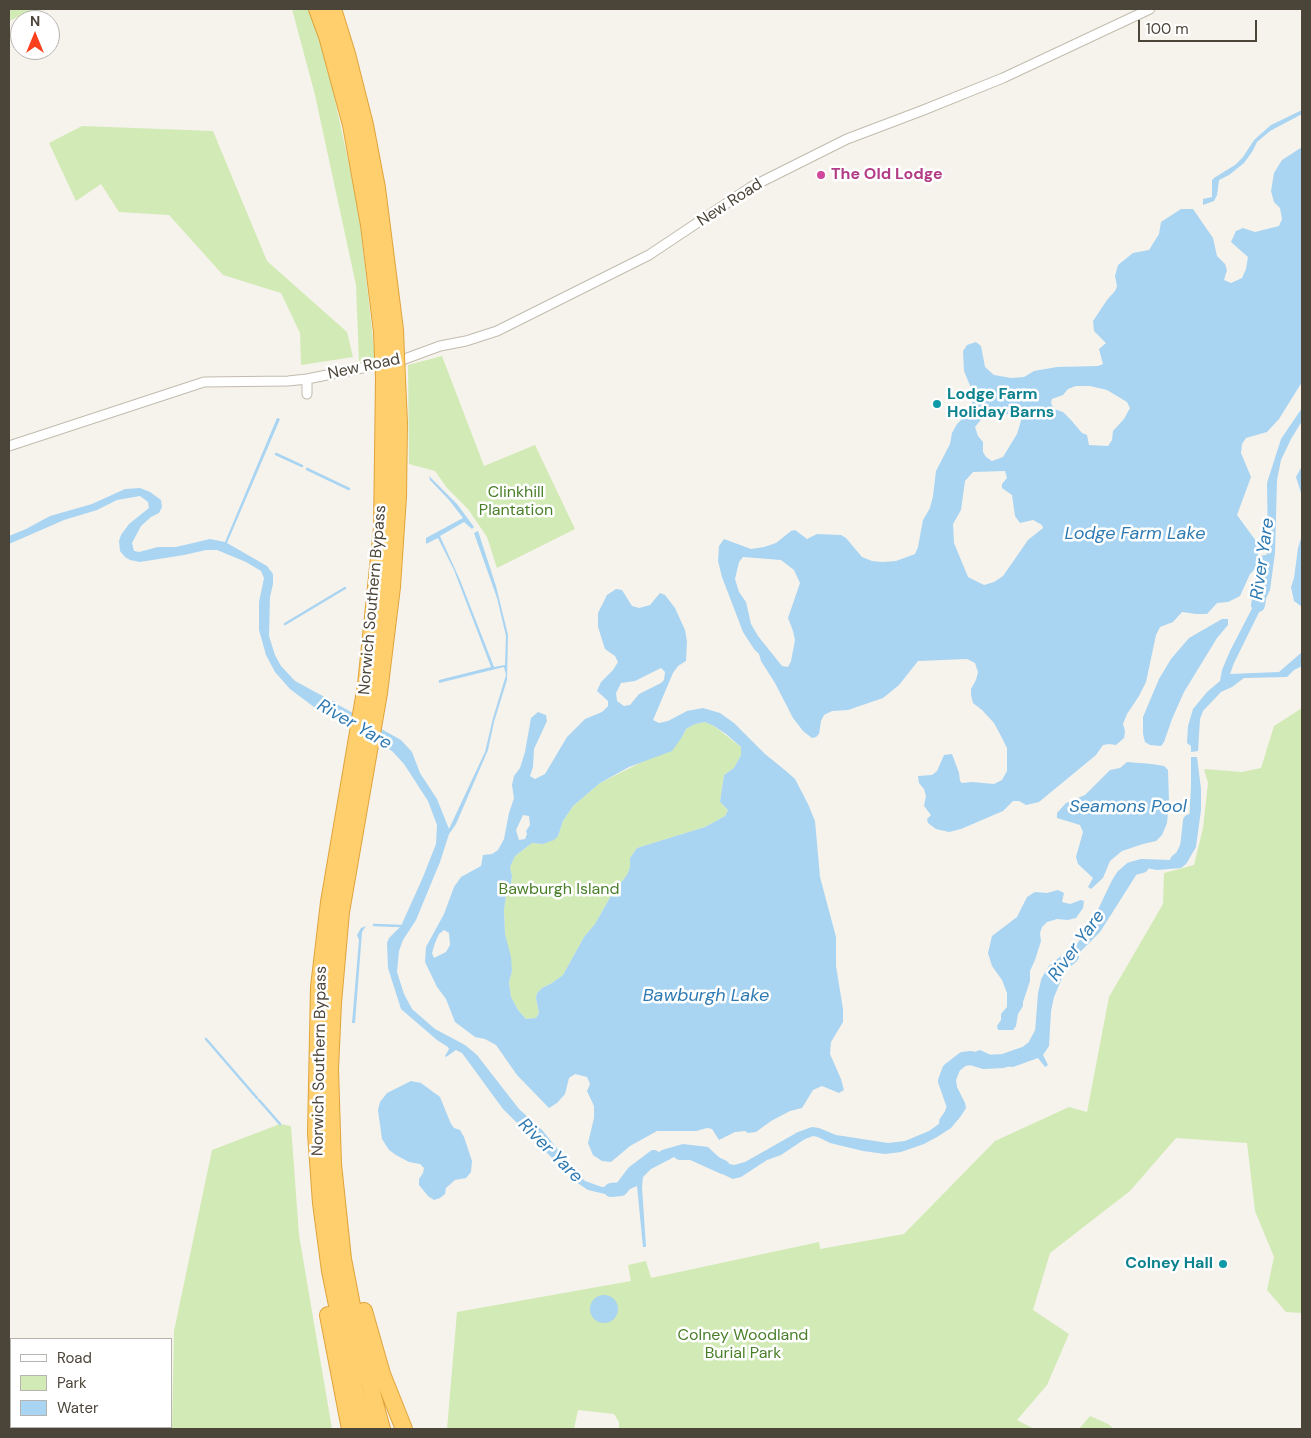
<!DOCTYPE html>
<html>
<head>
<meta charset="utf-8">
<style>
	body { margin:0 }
	#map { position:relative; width:1311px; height:1438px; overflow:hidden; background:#f6f3ec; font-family:"DM Sans",sans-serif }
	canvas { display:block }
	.frame { position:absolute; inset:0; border:10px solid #4b4439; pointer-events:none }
	.legend { position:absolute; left:10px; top:1338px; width:162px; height:90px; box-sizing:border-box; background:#fff; border:1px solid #b7b4b0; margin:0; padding:6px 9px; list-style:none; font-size:15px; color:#4b4439 }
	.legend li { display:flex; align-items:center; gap:10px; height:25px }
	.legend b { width:25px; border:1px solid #b7b4b0 }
	.north { position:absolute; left:10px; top:10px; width:50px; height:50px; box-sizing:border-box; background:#fff; border:1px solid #b7b4b0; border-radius:50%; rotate:0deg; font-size:14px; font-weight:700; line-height:20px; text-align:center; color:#4b4439 }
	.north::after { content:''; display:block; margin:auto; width:18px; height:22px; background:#fc3f1d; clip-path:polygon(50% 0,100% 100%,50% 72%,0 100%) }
	.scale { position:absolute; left:1138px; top:20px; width:119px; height:22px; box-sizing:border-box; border:2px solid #4b4439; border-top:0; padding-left:6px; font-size:15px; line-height:18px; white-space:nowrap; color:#4b4439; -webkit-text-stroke:4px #fff; paint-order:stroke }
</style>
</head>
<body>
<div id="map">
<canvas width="1311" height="1438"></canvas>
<div class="frame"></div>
<ul class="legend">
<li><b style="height:6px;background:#fff"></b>Road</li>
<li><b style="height:14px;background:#d2eab5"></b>Park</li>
<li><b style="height:14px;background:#a9d4f2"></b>Water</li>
</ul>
<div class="north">N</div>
<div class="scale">100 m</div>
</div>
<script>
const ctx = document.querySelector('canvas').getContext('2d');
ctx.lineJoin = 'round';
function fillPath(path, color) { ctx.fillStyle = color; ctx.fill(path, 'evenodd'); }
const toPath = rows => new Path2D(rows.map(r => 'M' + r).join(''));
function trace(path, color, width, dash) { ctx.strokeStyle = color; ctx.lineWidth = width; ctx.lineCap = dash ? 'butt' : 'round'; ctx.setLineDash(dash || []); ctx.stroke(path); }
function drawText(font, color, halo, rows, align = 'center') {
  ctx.font = font + ' "DM Sans",sans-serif'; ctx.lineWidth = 5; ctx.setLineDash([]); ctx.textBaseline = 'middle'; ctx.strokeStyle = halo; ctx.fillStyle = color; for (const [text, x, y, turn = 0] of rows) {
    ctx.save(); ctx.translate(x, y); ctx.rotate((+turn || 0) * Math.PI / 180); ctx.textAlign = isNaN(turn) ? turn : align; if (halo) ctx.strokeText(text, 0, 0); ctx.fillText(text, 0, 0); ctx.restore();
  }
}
fillPath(toPath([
	[9,9,36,9,9,21],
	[292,9,310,9,326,60,358,205,375,357,359,361,356,285,315,95],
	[82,126,213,131,267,261,347,332,353,357,301,365,300,333,281,293,223,275,169,215,119,212,101,184,76,201,49,143],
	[442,356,484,466,535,445,575,529,497,568,487,537,468,509,447,488,435,471,409,464,408,365],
	[1302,708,1302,1313,1286,1312,1267,1290,1274,1257,1255,1211,1247,1143,1176,1138,1130,1191,1050,1253,1033,1310,1069,1334,1047,1385,1017,1420,1034,1429,619,1429,619,1422,614,1414,578,1410,574,1429,447,1429,457,1312,631,1281,628,1265,646,1261,651,1278,819,1242,820,1249,904,1234,995,1141,1069,1107,1087,1112,1109,997,1163,904,1164,873,1194,865,1203,828,1208,783,1204,769,1242,772,1261,768,1274,726],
	[705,722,714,726,741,747,741,755,734,768,724,775,720,802,728,810,725,816,705,827,637,848,630,858,630,867,627,875,612,894,595,924,584,937,563,975,552,983,542,988,537,993,536,998,539,1013,536,1018,526,1019,518,1010,511,997,509,982,512,971,505,934,504,910,506,896,511,884,512,876,510,867,515,856,532,843,543,844,558,836,563,821,573,806,600,783,646,760,682,737,686,729,695,724],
	[280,1124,291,1126,299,1235,332,1429,172,1429,174,1331,212,1150],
	[1090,1416,1108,1424,1114,1429,1079,1429]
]), '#d2eab5');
fillPath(toPath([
	[1302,110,1302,114,1270,131,1257,142,1252,152,1244,163,1229,175,1219,180,1217,195,1214,201,1203,205,1203,199,1212,197,1212,180,1214,178,1235,165,1243,157,1254,140,1271,125],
	[1302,147,1302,382,1279,419,1267,432,1246,438,1242,444,1241,453,1251,477,1237,515,1256,541,1258,554,1256,568,1250,574,1240,596,1228,602,1217,603,1207,614,1196,614,1182,612,1173,622,1160,627,1156,635,1146,682,1139,696,1127,714,1123,724,1125,731,1124,738,1116,745,1109,744,1103,745,1096,755,1039,802,1026,805,1019,801,1013,801,1003,811,961,829,949,832,936,829,928,823,927,819,931,815,924,806,926,796,924,789,919,783,918,776,932,775,937,771,944,755,952,754,959,773,960,781,962,783,972,782,994,784,1002,780,1007,771,1007,748,1001,736,994,723,982,710,973,703,971,695,971,689,976,680,978,672,975,663,967,659,918,661,899,685,883,698,848,710,832,711,824,715,821,721,819,734,816,737,812,738,803,731,793,718,775,683,761,661,759,654,754,649,743,632,722,577,718,561,719,546,724,539,751,549,764,547,776,543,791,531,795,530,807,539,817,534,841,535,846,538,862,557,872,561,882,562,896,561,915,554,918,547,923,520,930,508,933,496,936,471,950,444,952,433,957,424,972,409,973,393,964,371,963,351,967,345,976,342,981,346,985,367,994,375,1011,378,1024,377,1034,371,1057,367,1098,366,1103,364,1099,349,1106,343,1094,331,1093,321,1107,300,1115,291,1117,286,1115,276,1118,265,1133,253,1149,250,1159,234,1161,222,1181,209,1193,209,1213,238,1217,256,1225,264,1227,270,1224,280,1231,283,1242,278,1246,269,1248,257,1231,242,1236,231,1243,228,1255,232,1279,226,1282,219,1280,208,1274,202,1271,191,1274,173,1282,160],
	[1076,386,1090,386,1107,390,1127,402,1130,408,1124,419,1113,431,1112,440,1108,446,1089,445,1087,435,1082,433,1071,420,1063,412,1054,409,1051,403,1052,399,1063,395,1068,389],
	[1019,409,1023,414,1017,434,1003,457,992,461,986,457,983,452,983,442,978,436,975,427,983,417,991,411,1005,415],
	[1005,471,1007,478,1002,484,1002,488,1012,495,1015,516,1020,523,1033,520,1042,525,1043,528,1028,540,1003,576,994,582,984,585,968,577,954,543,953,524,961,510,965,481,973,472],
	[743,557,781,560,794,570,800,583,788,618,793,631,795,640,791,661,788,667,782,666,758,636,751,624,746,602,739,592,735,579,739,562],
	[1302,408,1302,421,1291,439,1281,460,1277,480,1275,553,1270,590,1234,663,1230,674,1279,672,1302,652,1302,666,1294,670,1287,677,1244,678,1232,687,1221,692,1203,711,1200,719,1198,751,1191,752,1191,746,1187,743,1188,726,1193,709,1207,692,1220,681,1222,670,1230,651,1260,593,1268,546,1267,483,1281,439],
	[277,418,280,419,227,543,267,566,273,574,273,584,270,597,269,636,275,655,281,666,295,681,332,701,335,701,335,703,401,740,412,752,420,773,437,799,449,829,485,752,493,718,506,675,504,667,439,683,439,680,491,667,454,570,438,538,426,544,426,538,463,518,449,500,430,480,429,476,457,504,474,527,472,529,464,522,440,536,460,580,494,667,505,665,506,636,497,598,474,533,478,531,496,586,508,635,507,680,494,722,488,750,456,824,449,834,440,862,416,920,403,940,399,951,397,972,404,994,412,1009,435,1029,465,1045,477,1055,519,1109,542,1130,577,1173,585,1181,602,1187,620,1185,631,1178,644,1163,662,1150,683,1144,708,1147,725,1163,734,1165,745,1162,798,1132,812,1127,819,1128,836,1135,888,1143,905,1141,929,1131,946,1119,953,1110,953,1101,946,1081,946,1076,958,1058,980,1050,995,1057,1004,1057,1027,1050,1039,1043,1042,1002,1048,985,1061,962,1091,927,1135,861,1142,859,1171,860,1180,855,1186,849,1188,842,1191,787,1191,757,1197,757,1201,789,1201,810,1196,847,1186,864,1181,868,1157,870,1146,868,1140,869,1100,932,1074,958,1065,971,1054,997,1051,1011,1049,1046,1043,1055,1048,1065,1045,1067,1038,1058,1013,1067,989,1065,982,1060,977,1060,963,1067,960,1070,956,1080,957,1087,965,1103,966,1108,961,1116,951,1128,937,1137,924,1144,901,1152,885,1154,863,1151,830,1143,818,1137,813,1136,805,1139,781,1155,767,1160,741,1177,733,1179,718,1172,707,1159,700,1156,685,1154,676,1156,651,1169,643,1177,642,1187,646,1247,643,1247,637,1186,625,1191,605,1194,588,1190,576,1182,503,1109,462,1053,456,1050,446,1057,445,1056,449,1049,448,1047,437,1040,401,1009,388,968,387,943,389,938,401,926,423,877,436,844,437,825,428,801,404,764,392,751,314,707,290,689,275,672,266,655,259,630,259,602,264,578,261,571,246,562,217,550,206,550,184,555,140,562,130,560,125,557,120,551,119,541,121,535,129,524,149,508,148,502,140,496,117,500,97,510,64,520,9,544,9,536,26,529,50,516,92,504,125,489,140,488,150,492,161,500,162,507,159,513,151,517,141,526,132,543,134,551,139,552,158,547,176,547,210,539,225,542],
	[1302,466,1302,496,1296,477],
	[1302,535,1302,607,1294,601,1291,587,1294,578,1298,548],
	[616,589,622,590,632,606,639,608,650,605,660,593,665,595,675,608,685,630,687,641,686,661,678,666,673,673,653,720,659,723,668,721,687,711,703,708,720,713,734,723,765,754,786,771,795,779,808,804,815,821,820,877,836,937,836,966,843,1009,843,1022,831,1042,830,1054,841,1079,844,1090,839,1093,822,1086,813,1090,802,1108,790,1111,771,1121,756,1132,748,1133,745,1131,735,1132,719,1140,712,1129,707,1128,696,1131,657,1131,630,1146,611,1162,602,1161,593,1155,588,1143,594,1118,594,1106,587,1091,590,1084,587,1077,575,1074,569,1078,565,1094,557,1103,549,1108,517,1075,496,1045,485,1039,475,1037,455,1022,446,999,437,987,425,962,426,947,444,914,454,887,461,877,481,866,483,855,492,854,498,850,504,839,509,813,514,798,512,785,514,776,520,768,525,752,531,718,538,712,546,715,547,721,534,749,533,767,530,776,535,779,545,774,567,737,585,719,602,712,608,706,608,701,597,691,601,682,613,670,618,662,615,656,605,649,598,627,598,613,607,595],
	[661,668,665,672,664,680,661,683,639,694,630,705,624,706,617,701,616,693,621,683,635,681],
	[705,722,714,726,726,734,741,747,741,755,734,768,724,775,720,802,728,810,725,816,705,827,637,848,630,858,630,867,627,875,612,894,595,924,584,937,563,975,552,983,542,988,537,993,536,998,539,1013,536,1018,526,1019,518,1010,511,997,509,982,512,971,511,957,505,934,504,910,506,896,511,884,512,876,510,867,515,856,532,843,543,844,554,840,558,836,563,821,573,806,600,783,629,767,672,751,682,737,686,729,695,724],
	[523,815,529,816,530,825,526,831,527,834,525,839,519,840,516,830],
	[444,930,449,933,450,945,446,952,434,958,432,953,435,943,439,934],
	[1222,619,1228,619,1228,625,1217,638,1184,692,1172,719,1164,742,1161,746,1150,745,1145,742,1143,734,1143,717,1159,679,1171,659,1189,638],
	[1127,762,1152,764,1164,766,1168,770,1169,802,1167,823,1162,835,1156,841,1143,844,1122,851,1110,861,1103,878,1091,889,1088,887,1093,878,1078,864,1076,857,1083,832,1080,825,1057,818,1057,813,1066,803,1085,795,1110,770,1120,768],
	[1058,890,1064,893,1062,902,1070,904,1081,900,1084,901,1083,908,1076,918,1068,920,1057,919,1047,922,1042,927,1040,933,1041,941,1035,960,1030,971,1030,981,1023,1002,1023,1006,1018,1014,1016,1026,1013,1030,998,1030,997,1026,1001,1020,1001,1014,1007,1007,1007,993,1002,980,992,966,988,953,992,936,1017,917,1027,897,1035,892,1047,893],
	[366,926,362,932,355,1023,352,1023,359,940,357,935,361,928],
	[411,1081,421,1083,440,1097,451,1124,454,1128,460,1130,464,1137,472,1161,471,1172,466,1178,455,1180,446,1188,445,1194,440,1198,434,1200,428,1196,419,1185,419,1179,423,1173,424,1168,420,1164,409,1162,396,1155,389,1150,382,1139,378,1110,380,1102,387,1093],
	'590 1309a14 14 0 1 1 28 0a14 14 0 1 1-28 0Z'
]), '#a9d4f2');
trace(toPath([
	[276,454,302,466],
	[307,469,349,489],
	[285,624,345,588],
	[374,925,401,926],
	[206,1039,257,1098],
	[259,1100,280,1124]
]), '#a9d4f2', 2.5);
trace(toPath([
	[1258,605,1265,562],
	[1177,861,1182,857,1187,847,1190,821],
	[1105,911,1118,884,1123,876,1131,869,1142,866],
	[946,1122,951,1115,954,1107,945,1081,949,1070,963,1059,971,1058,984,1062,1003,1061,1026,1053,1034,1047,1042,1032,1045,994,1048,981,1054,971,1072,956],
	[680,1153,692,1153,723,1167],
	[611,1190,621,1189,634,1172,654,1157]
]), '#a9d4f2', 14);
const street = toPath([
	[307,379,307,394],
	[9,446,204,382,288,381,307,379,402,360,440,346,466,341,497,331,649,255,751,187,847,139,921,111,1003,78,1150,9]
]);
const highway = toPath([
	[317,9,327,36,351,125,369,225,382,332],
	[333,9,347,54,365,125,377,188,395,330],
	[364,1311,382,1374,404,1429],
	[328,1315,350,1429],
	[366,1429,354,1388,330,1271,321,1203,316,1133,319,987,329,902,366,685,382,528,384,379],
	[382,1429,361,1352,343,1259,333,1164,330,1069,333,1003,341,912,379,693,392,587,398,497,399,423,397,379]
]);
trace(street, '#c2bbae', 11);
trace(highway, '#e0a43c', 18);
trace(street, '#fff', 9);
trace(highway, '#ffcf6e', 16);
const highwayBridge = toPath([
	[395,330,397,379],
	[382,332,384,379]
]);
trace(highwayBridge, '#e0a43c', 18, []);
trace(highwayBridge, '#ffcf6e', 16);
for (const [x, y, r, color] of [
	[821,175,5,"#d1479c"],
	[937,404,5,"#0f9aa8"],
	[1223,1264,5,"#0f9aa8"]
]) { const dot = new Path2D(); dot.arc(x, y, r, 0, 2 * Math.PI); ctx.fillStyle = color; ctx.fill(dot); trace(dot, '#fff', 2); }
drawText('bold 16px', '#b23c85', '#fff', [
	["The Old Lodge",831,175]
], 'left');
drawText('16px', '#4b4439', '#fff', [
	["New Road",730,203,-33],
	["New Road",364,367,-12],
	["Norwich Southern Bypass",373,600,-85],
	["Norwich Southern Bypass",320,1061,-89]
]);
drawText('bold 16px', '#0d838f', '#fff', [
	["Lodge Farm",947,395],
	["Holiday Barns",947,413],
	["Colney Hall",1213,1264,"right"]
], 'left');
drawText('16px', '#4a7f2a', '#fff', [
	["Clinkhill",516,493],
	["Plantation",516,511],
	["Bawburgh Island",559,890],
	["Colney Woodland",743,1336],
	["Burial Park",743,1354]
]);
drawText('italic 18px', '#2e7ab2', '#fff', [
	["Lodge Farm Lake",1135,534],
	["River Yare",1263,559,-82],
	["River Yare",354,725,30],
	["Seamons Pool",1128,807],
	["River Yare",1077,946,-54],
	["Bawburgh Lake",706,996],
	["River Yare",550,1151,45]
]);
</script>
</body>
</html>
